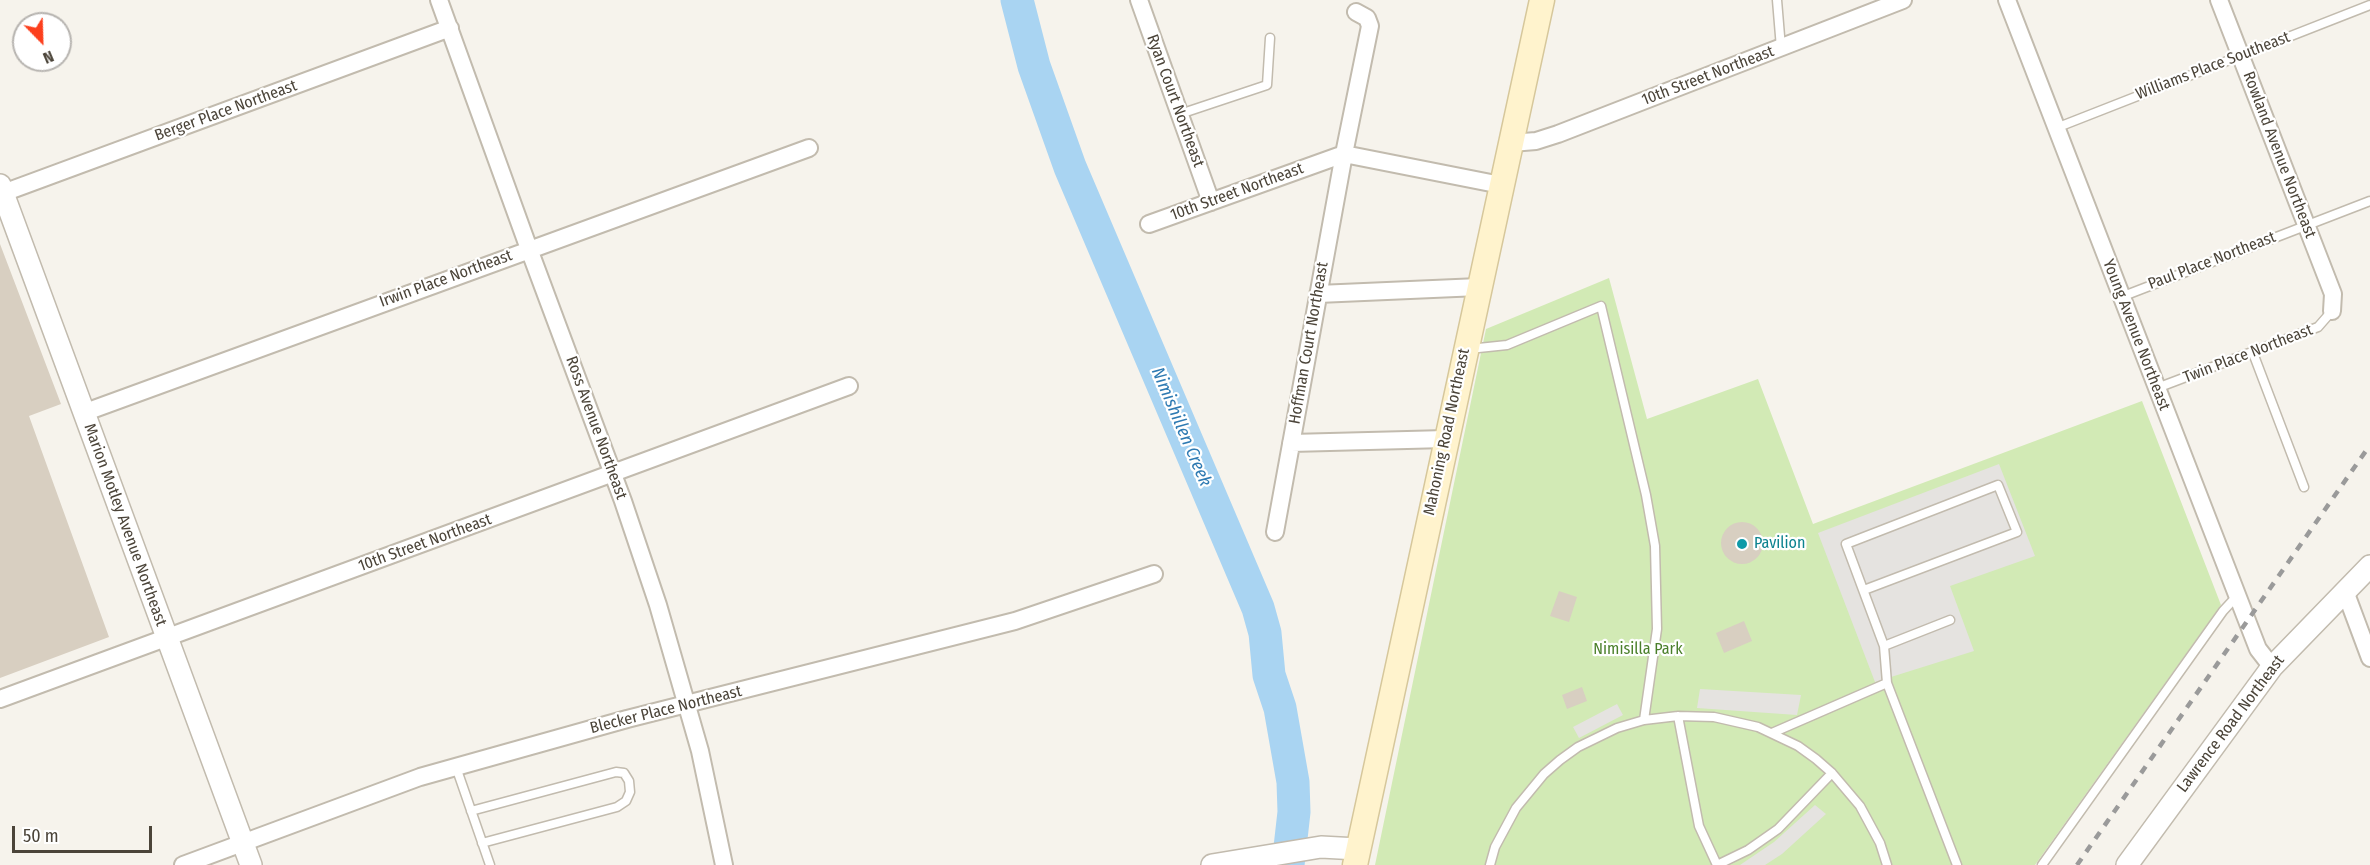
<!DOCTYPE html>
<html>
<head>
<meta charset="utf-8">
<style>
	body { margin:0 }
	#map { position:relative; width:2370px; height:865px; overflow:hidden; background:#f6f3ec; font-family:"Fira Sans Condensed",sans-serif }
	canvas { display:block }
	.north { position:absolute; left:12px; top:12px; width:60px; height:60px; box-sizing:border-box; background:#fff; border:2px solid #b7b4b0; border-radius:50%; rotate:157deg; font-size:16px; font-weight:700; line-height:24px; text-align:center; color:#4b4439 }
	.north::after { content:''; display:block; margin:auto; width:21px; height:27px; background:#fc3f1d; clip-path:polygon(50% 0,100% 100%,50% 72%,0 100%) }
	.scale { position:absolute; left:12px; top:826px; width:140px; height:27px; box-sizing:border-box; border:3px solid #4b4439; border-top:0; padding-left:8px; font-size:18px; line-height:21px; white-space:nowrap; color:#4b4439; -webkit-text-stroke:4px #fff; paint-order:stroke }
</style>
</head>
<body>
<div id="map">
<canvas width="2370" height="865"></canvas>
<div class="north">N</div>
<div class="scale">50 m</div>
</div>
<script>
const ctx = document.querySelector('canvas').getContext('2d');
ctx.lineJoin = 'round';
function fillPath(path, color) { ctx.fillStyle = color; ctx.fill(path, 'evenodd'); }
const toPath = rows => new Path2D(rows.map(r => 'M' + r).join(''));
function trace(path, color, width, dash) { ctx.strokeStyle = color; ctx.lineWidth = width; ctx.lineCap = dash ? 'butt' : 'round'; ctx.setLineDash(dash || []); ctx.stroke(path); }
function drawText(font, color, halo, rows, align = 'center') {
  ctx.font = font + ' "Fira Sans Condensed",sans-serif'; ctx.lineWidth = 4.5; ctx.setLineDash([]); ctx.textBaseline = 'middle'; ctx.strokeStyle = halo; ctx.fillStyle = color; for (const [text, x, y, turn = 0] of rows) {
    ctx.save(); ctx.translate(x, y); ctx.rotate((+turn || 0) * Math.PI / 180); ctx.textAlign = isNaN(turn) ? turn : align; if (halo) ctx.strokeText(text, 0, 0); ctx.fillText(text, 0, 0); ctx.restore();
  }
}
fillPath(toPath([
	[1609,278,1647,419,1758,379,1813,524,2142,401,2221,605,2035,865,1375,865,1486,329]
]), '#d2eab5');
fillPath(toPath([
	[1999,464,2035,556,1950,586,1974,651,1875,682,1818,533],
	[1700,689,1801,695,1797,715,1697,708],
	[1617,704,1623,715,1579,738,1573,727],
	[1815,805,1826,814,1782,854,1765,865,1740,865,1774,842]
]), '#e5e3e0');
trace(toPath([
	[1017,0,1034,66,1070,167,1258,608,1265,633,1269,675,1280,708,1293,782,1294,812,1288,865]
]), '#a9d4f2', 33);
fillPath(toPath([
	[0,244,61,404,29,416,109,637,0,678],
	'1721 543a21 21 0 1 1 42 0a21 21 0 1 1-42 0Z',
	[1559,591,1577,597,1569,622,1550,616],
	[1744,621,1752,641,1724,653,1716,633],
	[1582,687,1587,701,1567,709,1562,695]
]), '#d8cfc1');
const service = toPath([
	[1777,0,1781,48],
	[1180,114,1267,85,1270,38],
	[2056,128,2370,5],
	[2121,297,2370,201],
	[1469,349,1507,345,1601,306,1646,495,1655,546,1657,629,1644,720],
	[2253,353,2304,487],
	[2157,388,2318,327,2332,311],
	[1864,590,2017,532,1998,485,1846,544,1884,646,1887,683,1957,865],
	[1884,646,1950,620],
	[1678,716,1699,826,1717,865,1748,850,1778,829,1832,773],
	[1772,733,1887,683],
	[456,767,490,865],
	[471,811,616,772,624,773,629,781,630,792,626,801,617,807,482,843],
	[1490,865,1495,847,1516,808,1544,774,1560,760,1578,747,1617,728,1644,720,1678,716,1714,717,1758,727,1798,746,1816,759,1832,773,1860,806,1880,843,1887,865],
	[2042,865,2223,611,2237,596]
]);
const minor = toPath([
	[439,0,529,249,623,501,658,605,700,751,724,865],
	[1139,0,1211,202],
	[2007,0,2258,649,2272,667],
	[2219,0,2333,294,2332,311],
	[1511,143,1536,141,1558,134,1903,0],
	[3,193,450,28],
	[1149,224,1344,154,1501,185],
	[1318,294,1479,287],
	[83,413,809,148],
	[1291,443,1446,439],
	[1275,532,1344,154,1370,26,1367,18,1356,12],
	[2345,591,2370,658],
	[0,699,849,386],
	[183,865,420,777,627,719,1015,621,1154,574]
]);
const tertiary = toPath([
	[0,185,251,865],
	[1212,865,1321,847,1358,849],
	[2127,865,2272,667,2370,566]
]);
const secondary = toPath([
	[1355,865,1542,0]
]);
trace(service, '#c2bbae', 11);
trace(minor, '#c2bbae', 20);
trace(tertiary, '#c2bbae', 24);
trace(secondary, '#d6c79b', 27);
trace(service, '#fff', 8);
trace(minor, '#fff', 16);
trace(tertiary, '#fff', 21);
trace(secondary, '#fff3cd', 24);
trace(toPath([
	[2077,865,2370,445]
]), '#9a9a9a', 4.5, [8, 8]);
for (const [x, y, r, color] of [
	[1742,544,6,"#0f9aa8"]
]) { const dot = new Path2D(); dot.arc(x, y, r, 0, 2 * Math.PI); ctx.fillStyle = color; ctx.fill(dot); trace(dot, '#fff', 2); }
drawText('16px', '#4b4439', '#fff', [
	["Williams Place Southeast",2213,66,-21],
	["10th Street Northeast",1708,76,-21],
	["Ryan Court Northeast",1175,101,70],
	["Berger Place Northeast",226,111,-20],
	["Rowland Avenue Northeast",2279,155,69],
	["10th Street Northeast",1237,192,-20],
	["Paul Place Northeast",2212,261,-21],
	["Irwin Place Northeast",446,279,-20],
	["Young Avenue Northeast",2136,335,69],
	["Hoffman Court Northeast",1309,343,-80],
	["Twin Place Northeast",2248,354,-21],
	["Ross Avenue Northeast",596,428,70],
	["Mahoning Road Northeast",1447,432,-78],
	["Marion Motley Avenue Northeast",125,525,70],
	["10th Street Northeast",425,543,-20],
	["Blecker Place Northeast",666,710,-14],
	["Lawrence Road Northeast",2231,724,-53]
]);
drawText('16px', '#0d838f', '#fff', [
	["Pavilion",1754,544]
], 'left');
drawText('16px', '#4a7f2a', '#fff', [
	["Nimisilla Park",1638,650]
]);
drawText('italic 18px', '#2e7ab2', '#fff', [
	["Nimishillen Creek",1181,427,67]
]);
</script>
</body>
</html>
